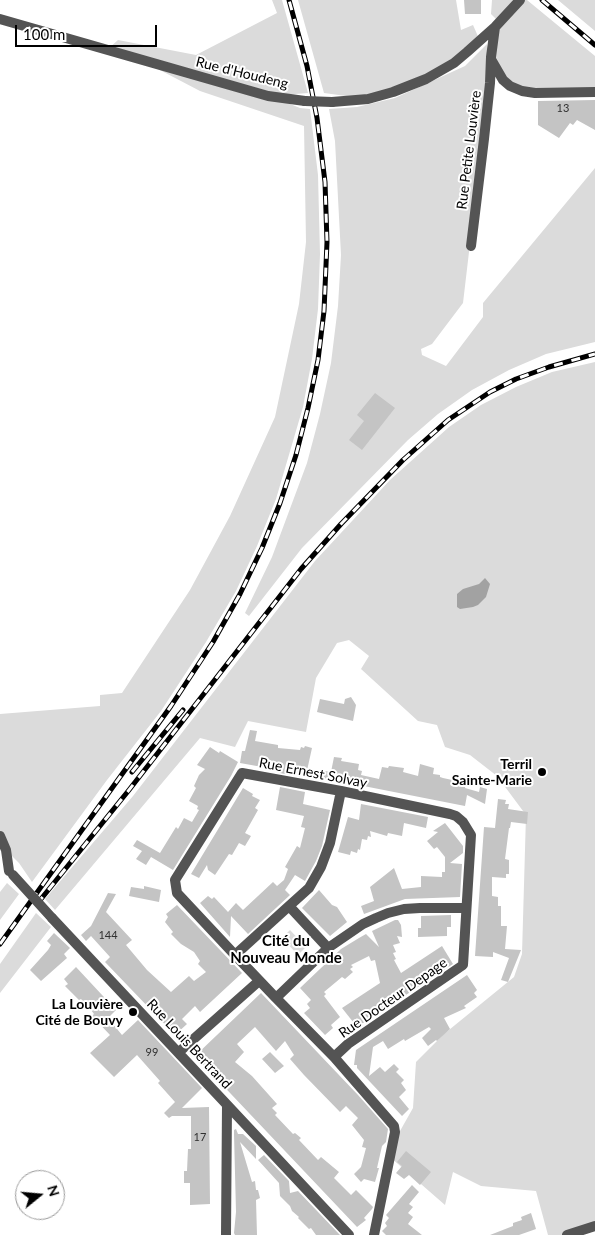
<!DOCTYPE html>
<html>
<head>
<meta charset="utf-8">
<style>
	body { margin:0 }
	#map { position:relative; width:595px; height:1235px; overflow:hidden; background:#fff; font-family:Lato,sans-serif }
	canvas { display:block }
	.north { position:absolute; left:15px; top:1170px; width:50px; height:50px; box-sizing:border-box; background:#fff; border:1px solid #999; border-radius:50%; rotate:73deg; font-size:14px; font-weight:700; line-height:20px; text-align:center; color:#000 }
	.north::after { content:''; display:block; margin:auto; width:18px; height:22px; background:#000; clip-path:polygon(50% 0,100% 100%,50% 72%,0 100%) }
	.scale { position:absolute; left:15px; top:25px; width:142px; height:22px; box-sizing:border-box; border:2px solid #000; border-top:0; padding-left:6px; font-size:15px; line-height:18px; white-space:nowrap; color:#000; -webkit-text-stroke:4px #fff; paint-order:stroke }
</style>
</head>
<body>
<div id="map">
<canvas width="595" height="1235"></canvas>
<div class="north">N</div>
<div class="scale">100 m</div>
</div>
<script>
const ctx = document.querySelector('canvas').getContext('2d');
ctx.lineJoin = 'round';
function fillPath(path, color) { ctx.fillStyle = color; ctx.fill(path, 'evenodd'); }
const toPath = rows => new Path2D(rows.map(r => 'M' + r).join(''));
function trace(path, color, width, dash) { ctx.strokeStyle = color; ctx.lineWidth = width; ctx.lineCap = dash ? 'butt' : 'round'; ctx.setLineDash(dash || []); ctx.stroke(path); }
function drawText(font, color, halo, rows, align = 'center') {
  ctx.font = font + ' Lato,sans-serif'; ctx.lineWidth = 4; ctx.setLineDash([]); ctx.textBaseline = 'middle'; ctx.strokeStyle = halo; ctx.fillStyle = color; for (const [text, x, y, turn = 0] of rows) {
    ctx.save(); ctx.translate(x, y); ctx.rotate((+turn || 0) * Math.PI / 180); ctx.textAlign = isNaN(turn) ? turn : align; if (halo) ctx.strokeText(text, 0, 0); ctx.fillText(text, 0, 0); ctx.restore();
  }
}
fillPath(toPath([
	[272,0,282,0,308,93,270,96,300,108,310,109,318,175,320,254,318,309,312,359,303,407,276,499,257,546,236,591,206,642,161,711,107,780,32,882,19,863,6,850,0,836,0,714,100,706,100,695,122,693,190,590,230,516,275,417,299,304,306,242,304,126,200,91,135,57,108,49,118,40,196,55,277,13],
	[298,0,456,0,461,30,473,25,480,41,454,63,368,99,324,93],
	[492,0,527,0,595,56,595,92,522,91,494,67,499,22,491,14],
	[558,0,595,0,595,31],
	[487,44,489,82,463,303,432,344,421,349,422,355,446,366,483,317,483,303,595,168,595,342,546,354,509,370,472,390,438,414,408,440,302,548,249,616,245,613,272,557,307,463,320,414,331,363,338,306,341,255,335,141,329,109,357,107,395,98,465,66],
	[595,362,595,1226,567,1235,548,1235,536,1191,481,1186,453,1172,445,1205,390,1157,395,1132,400,1131,413,1108,416,1062,444,1034,514,977,522,954,526,815,497,776,470,755,445,747,437,725,418,721,361,669,369,656,349,640,337,643,316,678,306,732,248,721,235,747,200,738,55,910,45,899,133,796,315,561,390,480,449,427,481,405,516,387,552,372],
	[7,883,19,894,0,920,0,892],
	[36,913,51,927,0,993,0,964],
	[290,930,306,947,298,955,282,938]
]), '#dbdbdb');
fillPath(toPath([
	[485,578,490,584,486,597,478,605,473,607,460,609,457,607,457,594,463,589,479,584]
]), '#a2a2a2');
fillPath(toPath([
	[464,0,481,0,481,14,465,14],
	[595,100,595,130,577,120,573,125,570,123,559,138,538,125,538,101],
	[375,393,395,408,362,450,349,440,364,421,357,415],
	[351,697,356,705,353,721,317,712,320,699,344,704,345,699],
	[250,730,257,731,255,741,278,745,278,748,300,750,301,747,304,748,305,746,312,748,306,775,286,771,285,774,280,773,281,767,279,770,240,763,242,751,245,751],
	[210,747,219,753,220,751,238,762,231,776,173,870,151,857,146,865,136,859,142,851,133,846,137,840,160,853,176,827,178,829,184,818,192,822,199,810,197,809,198,806,189,801,196,788,194,786,199,775,205,769,197,765],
	[334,757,342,758,341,761,359,764,358,770,362,771,361,775,379,779,382,767,388,768,389,766,404,768,403,772,418,776,420,764,434,768,433,774,440,775,440,777,443,778,466,783,465,788,479,792,480,787,487,789,485,804,467,795,465,806,323,778,325,771,331,772],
	[280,787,305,792,303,804,330,810,322,846,316,861,305,881,295,875,285,890,290,895,248,934,231,916,230,937,200,903,208,896,212,899,214,897,228,912,236,903,243,910,273,882,277,886,284,880,288,869,285,867,297,846,300,848,305,828,301,827,304,816,276,810],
	[243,788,253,794,252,796,260,800,255,808,258,810,245,833,251,836,245,846,239,843,232,855,229,854,215,875,208,870,207,865,199,878,191,874],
	[498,799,506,800,505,804,509,804,508,809,528,812,527,824,511,822,510,828,509,828,505,859,509,860,509,874,506,874,506,878,492,877,492,896,498,897,498,906,501,906,501,926,507,926,505,949,521,950,508,982,501,980,509,958,493,952,493,957,475,956,484,827,495,828],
	[361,804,428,817,426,828,404,823,402,836,388,833,387,836,370,831,371,837,368,836,367,840,362,839,360,850,358,849,357,853,351,851,350,855,338,852,348,817,359,820],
	[445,823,463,846,463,853,450,863,462,864,460,897,405,899,364,914,361,906,374,901,370,887,394,868,402,889,421,887,421,876,442,877,442,872,445,872,445,857,437,847,434,849,427,841,438,832,433,831],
	[144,886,161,890,159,902,129,896,131,887,144,889],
	[319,890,332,905,337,907,347,922,330,936,302,908],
	[108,893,116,894,106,912,132,940,126,945,147,970,171,992,189,976,194,981,206,972,198,964,200,961,194,952,181,944,171,934,173,932,165,922,168,917,166,914,177,905,242,973,200,1012,195,1006,182,1019,187,1024,175,1035,105,962,110,957,91,936,86,941,81,935,91,926],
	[451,915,451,927,447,927,447,936,418,937,418,928,421,928,421,916],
	[395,920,398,920,401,925,402,937,397,936,400,943,393,945,396,952,393,953,396,959,394,960,401,973,442,946,453,964,357,1027,342,1008,380,983,375,960,371,961,369,956,351,965,353,967,350,969,353,972,345,979,342,977,324,992,326,994,324,996,340,1017,331,1025,333,1028,325,1035,304,1013,310,1008,307,1004,311,1000,300,988,341,949,359,938,366,934,379,947,372,931],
	[54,933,70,948,64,954,67,958,41,981,30,970,48,950,51,945,47,941],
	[76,967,116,1010,108,1018,122,1035,138,1020,202,1088,182,1108,209,1107,210,1204,190,1205,190,1183,184,1183,184,1171,187,1171,188,1149,191,1149,191,1116,172,1116,169,1118,164,1113,175,1102,158,1083,160,1081,137,1055,114,1077,90,1053,110,1035,92,1016,94,1014,88,1006,81,999,79,1000,65,986,68,984,64,979],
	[467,975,477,990,474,993,477,997,464,1006,466,1008,444,1018,450,1029,437,1041,436,1040,428,1046,422,1038,431,1029,429,1027,405,1041,404,1039,388,1049,383,1041,373,1047,369,1076,380,1067,385,1072,394,1064,399,1069,396,1072,404,1080,401,1083,406,1090,399,1097,409,1109,402,1116,357,1068,357,1065,354,1065,356,1050],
	[261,993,358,1095,388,1129,386,1142,382,1146,377,1168,379,1168,375,1182,364,1179,361,1182,354,1174,361,1167,366,1148,362,1147,364,1140,352,1125,358,1118,346,1106,340,1112,304,1075,290,1059,294,1055,285,1041,276,1051,255,1027,237,1044,244,1052,235,1062,252,1076,277,1104,272,1108,277,1113,275,1115,293,1134,295,1133,301,1138,299,1140,318,1160,321,1157,339,1172,334,1178,351,1195,356,1190,373,1207,372,1209,364,1218,366,1220,357,1227,195,1056],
	[270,1052,284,1066,275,1073,262,1059],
	[236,1129,238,1134,243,1134,256,1146,256,1159,240,1142,252,1182,255,1181,256,1190,258,1190,260,1198,256,1200,257,1235,235,1235,234,1233,236,1212,234,1134,234,1130],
	[406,1151,431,1172,420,1185,409,1175,404,1179,396,1173,402,1166,397,1162],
	[264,1155,289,1181,290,1193,298,1191,340,1235,316,1235,311,1228,309,1229,298,1218,299,1217,292,1211,290,1206,280,1196,279,1183,258,1160],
	[412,1185,419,1192,409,1204,413,1207,408,1213,413,1217,408,1224,422,1235,386,1235,382,1231,387,1226,385,1223,389,1218,386,1215],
	[531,1213,536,1229,519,1235,490,1235,513,1226,513,1223,522,1220,521,1217]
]), '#c4c4c4');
trace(toPath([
	[0,19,268,96,305,101],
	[492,61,503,80,510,86,522,91,535,93,595,92],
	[332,102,368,99,393,92,426,79,454,63,467,52,495,27,520,0],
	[471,246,484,139,490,83,491,57,495,27],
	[0,836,6,850,9,871],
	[289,906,309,888,321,867,330,843,341,791],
	[52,918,349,1235],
	[328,948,289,906,235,955,276,998,328,948,363,924,376,918,388,913,404,909,420,908,466,908],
	[235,955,177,893,175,880,242,773,341,791,450,814,456,816,463,822,471,835,463,965,348,1044,334,1057],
	[276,998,334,1057,394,1126,395,1132,374,1235],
	[179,1052,259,981],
	[226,1235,227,1105],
	[567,1235,595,1226]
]), '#545454', 10);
const rail = toPath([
	[542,0,595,45],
	[132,772,183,710],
	[37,904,129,790,301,569,341,524,403,460,448,420,490,392,516,379,549,367,595,354],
	[0,944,171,706,213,642,240,594,262,548,280,503,296,455,308,408,318,360,324,311,327,242,325,182,317,118,307,66,289,0]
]);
trace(rail, '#000', 5);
trace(rail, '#fff', 3, [9]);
trace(toPath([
	[305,101,332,102],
	[13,875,52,918]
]), '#545454', 10);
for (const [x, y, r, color] of [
	[542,772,5,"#000"],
	[133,1012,5,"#000"]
]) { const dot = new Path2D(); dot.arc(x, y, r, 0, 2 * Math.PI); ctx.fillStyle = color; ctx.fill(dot); trace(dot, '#fff', 2); }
drawText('11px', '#313131', null, [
	["13",563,108],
	["144",108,935],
	["99",152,1052],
	["17",200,1137]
]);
drawText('14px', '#000', '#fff', [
	["Rue d'Houdeng",242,73,14],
	["Rue Petite Louvière",469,150,-83],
	["Rue Ernest Solvay",313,773,11],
	["Rue Docteur Depage",393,998,-35],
	["Rue Louis Bertrand",189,1044,47]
]);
drawText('bold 14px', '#000', '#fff', [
	["Terril",532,764],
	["Sainte-Marie",532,780],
	["La Louvière",123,1004],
	["Cité de Bouvy",123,1020]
], 'right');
drawText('bold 15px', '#000', '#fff', [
	["Cité du",286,941],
	["Nouveau Monde",286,958]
]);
</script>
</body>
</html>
